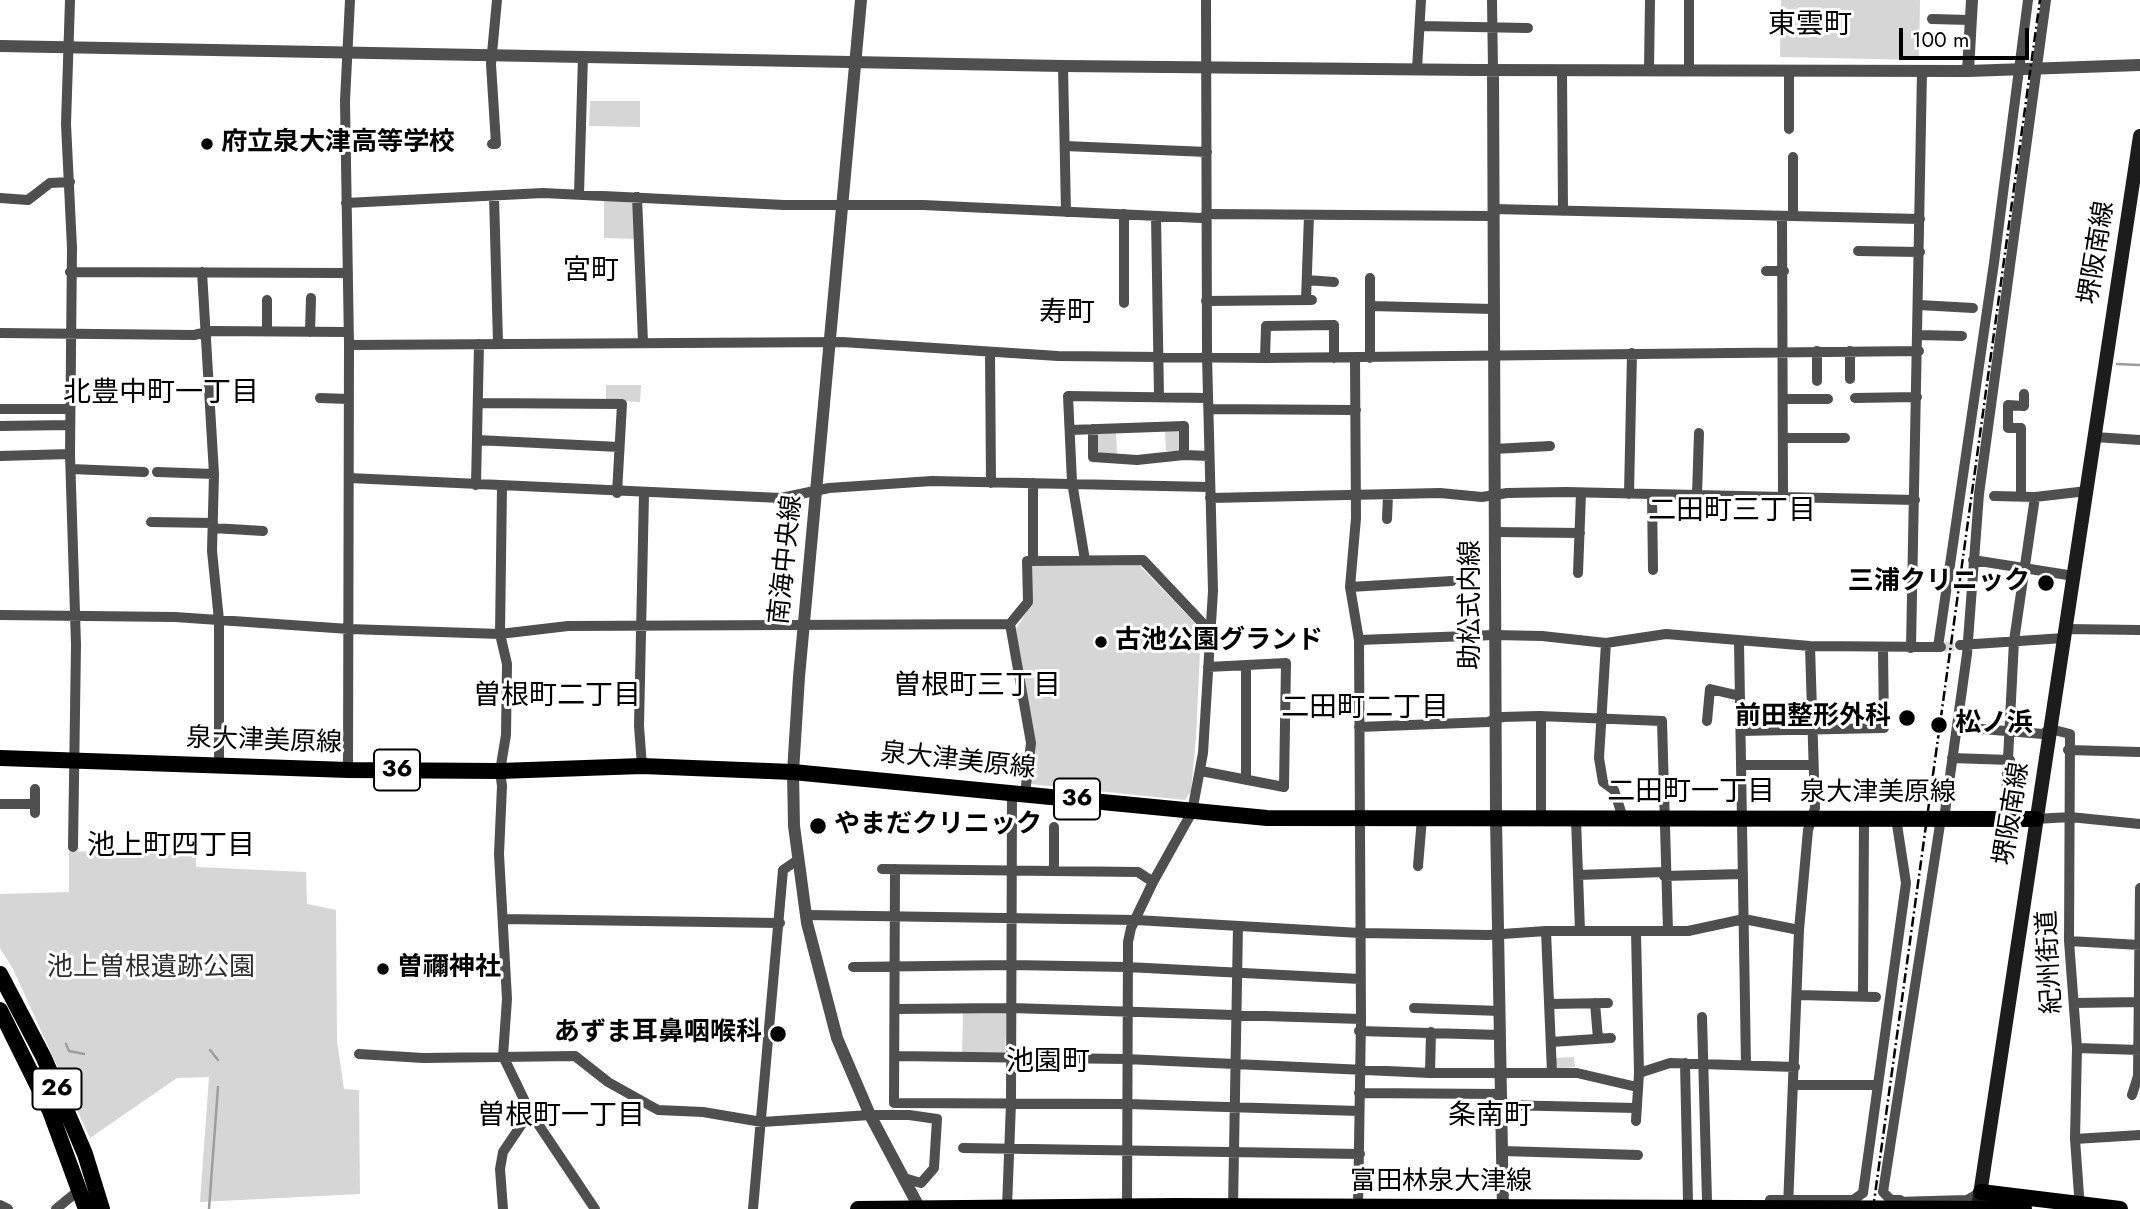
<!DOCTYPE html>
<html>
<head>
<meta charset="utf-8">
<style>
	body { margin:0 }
	#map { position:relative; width:2140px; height:1209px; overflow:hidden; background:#fff; font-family:Jost,sans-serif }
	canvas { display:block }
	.scale { position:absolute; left:1899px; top:28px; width:130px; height:32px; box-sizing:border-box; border:4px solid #000; border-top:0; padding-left:9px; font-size:21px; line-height:24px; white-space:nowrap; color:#000; -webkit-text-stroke:5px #fff; paint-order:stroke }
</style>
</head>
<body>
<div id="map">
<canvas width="2140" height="1209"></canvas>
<div class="scale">100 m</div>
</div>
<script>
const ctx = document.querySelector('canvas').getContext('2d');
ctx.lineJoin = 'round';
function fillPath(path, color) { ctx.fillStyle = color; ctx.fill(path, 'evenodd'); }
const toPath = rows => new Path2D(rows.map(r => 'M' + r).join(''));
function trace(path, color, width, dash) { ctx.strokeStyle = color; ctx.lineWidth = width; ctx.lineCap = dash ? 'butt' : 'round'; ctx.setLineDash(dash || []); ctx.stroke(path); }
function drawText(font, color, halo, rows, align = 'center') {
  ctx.font = font + ' Jost,"Noto Sans JP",sans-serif'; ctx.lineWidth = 6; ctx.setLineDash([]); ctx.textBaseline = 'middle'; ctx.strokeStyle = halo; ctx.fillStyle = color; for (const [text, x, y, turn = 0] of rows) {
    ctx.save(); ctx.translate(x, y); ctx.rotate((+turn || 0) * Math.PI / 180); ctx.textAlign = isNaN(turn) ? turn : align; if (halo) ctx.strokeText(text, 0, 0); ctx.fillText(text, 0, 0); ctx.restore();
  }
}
fillPath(toPath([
	[1781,0,1920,0,1919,60,1780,57],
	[590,101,640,101,640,127,589,126],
	[604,200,635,203,636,239,604,238],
	[606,385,641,385,640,402,606,400],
	[1165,429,1182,429,1182,451,1166,451],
	[1097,430,1116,430,1117,454,1098,454],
	[1032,565,1139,565,1201,629,1196,738,1191,791,1185,800,1030,784,1034,743,1016,629,1031,604],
	[69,851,196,855,196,867,306,872,307,904,336,910,337,1041,344,1089,359,1090,360,1194,200,1202,209,1077,177,1078,90,1138,13,969,0,948,0,894,69,892],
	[1003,1011,1007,1013,1005,1052,962,1052,963,1013],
	[1574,1057,1575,1067,1553,1069,1553,1058]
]), '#d6d6d6');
trace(toPath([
	[2117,364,2140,365],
	[66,1044,69,1051,84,1054],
	[210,1050,218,1060],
	[209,1209,218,1087]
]), '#9d9d9d', 2.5);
trace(toPath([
	[1944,647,1960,645]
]), '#d9d9d9', 10, [10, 5]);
trace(toPath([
	[70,0,66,124,72,248,70,454,76,645,73,847],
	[1492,0,1493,70],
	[1932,19,1970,20],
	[1420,26,1528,28],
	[1063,66,1066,212],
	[1417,69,1421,0],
	[1562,70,1563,211],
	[1649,70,1650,0],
	[1689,70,1689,0],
	[1789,129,1789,70],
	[492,144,496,144,491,64,497,0],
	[1065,146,1207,152],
	[579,194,583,56],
	[494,196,498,343],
	[637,197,643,342],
	[0,198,28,200,50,183,70,182],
	[346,203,543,193,784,205,923,205,1201,218,1212,214,1493,216],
	[1493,209,1920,219],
	[1156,216,1159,397],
	[1782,216,1783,495],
	[1793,216,1793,157],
	[1858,251,1920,252],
	[1766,271,1784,271],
	[70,272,348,273],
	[202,272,214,474,212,551,219,620,219,764],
	[1307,280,1334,282],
	[1306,300,1309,215],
	[1206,301,1312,300],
	[1124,303,1124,214],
	[1919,305,1973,308],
	[1370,306,1493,309],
	[267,331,267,300],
	[310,332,311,298],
	[0,333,194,335,212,331,348,332],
	[1919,335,1962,336],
	[349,345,842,342,1058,356,1265,358,1919,351],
	[990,352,991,483],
	[1265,358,1266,326,1334,325,1334,358],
	[1355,358,1356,518,1350,587,1359,640,1361,1019,1358,1209],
	[1370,358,1370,278],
	[1850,379,1850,351],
	[1817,381,1817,351],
	[320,398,348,399],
	[1855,398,1917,397],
	[1784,399,1828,399],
	[478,403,622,404,617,493],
	[0,409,70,409],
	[1209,409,1356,410],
	[0,426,70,425],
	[1093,429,1093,457,1137,460,1184,455],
	[1070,430,1184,426,1184,455,1209,456],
	[2095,437,2140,440],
	[1784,438,1845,438],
	[477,440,619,447],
	[1494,449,1550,446],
	[0,456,70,454],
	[71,469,144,472],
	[157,472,214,474],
	[349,478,781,498,829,488,932,481,1209,487],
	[476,485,479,344],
	[502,486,500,634,507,664,506,735,500,771,502,786,499,854,507,999,503,1056,530,1112,595,1209],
	[1629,494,1632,353],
	[1652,494,1653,570],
	[1697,495,1699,433],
	[1994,496,2035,497,2087,491],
	[2021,497,2021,428,2008,428,2008,405,2024,406,2024,394],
	[1210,498,1440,493,1482,497,1507,493,1566,492,1915,500],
	[1387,519,1388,495],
	[151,522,213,523],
	[213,528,263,531],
	[1495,532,1580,533],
	[1085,560,1072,482,1068,396,1208,398],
	[1973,560,2074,576],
	[1033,561,1033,483],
	[1578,573,1581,493],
	[1350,587,1452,581],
	[0,615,175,617,349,629,500,634,568,626,1010,624,1031,743,1025,794],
	[1010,624,1028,602,1027,561,1143,560,1210,631],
	[2066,629,2140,630],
	[1359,640,1495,635,1542,636,1606,643,1666,634,1810,646,1941,647],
	[1739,642,1746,1065],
	[1606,643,1599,758,1603,782,1614,790,1623,818],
	[1960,645,2064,638],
	[1938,647,1994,263,2028,0],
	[1911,648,1922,71],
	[1246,665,1246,780],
	[1707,721,1710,689,1740,696],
	[1359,727,1488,722,1502,717,1539,716,1662,721,1668,931],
	[1957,727,2043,734,2050,729,2070,734,2069,941,2077,1048,2075,1139,2080,1209],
	[1741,731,1884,728,1883,648],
	[2068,750,2140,752],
	[1952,758,2010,760],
	[1743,765,1813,765],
	[642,766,639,726,644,493],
	[348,770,349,345,345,101,350,0],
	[1201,771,1284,787,1286,663,1208,667],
	[0,804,35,804],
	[35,813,35,789],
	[1541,818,1541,716],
	[2005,818,2014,641,2035,497],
	[1576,819,1580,931],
	[1944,819,1967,654,1979,494,2046,0],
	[2036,819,2070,817,2140,824],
	[1418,866,1422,818],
	[882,869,1138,872,1153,882],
	[895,869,894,1103,1127,1104,1359,1111],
	[1054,871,1054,827],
	[1578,875,1664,872],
	[1664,876,1743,874],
	[806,915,1136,920,1360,933,1488,935,1546,931,1688,931,1744,919,1799,930],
	[504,919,780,923],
	[1546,931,1552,1073],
	[2069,941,2140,945],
	[853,967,1011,965,1127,967,1360,979],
	[1799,995,1876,997],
	[1863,996,1864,819],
	[1595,1003,1598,1039],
	[2074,1003,2140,1002],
	[1549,1004,1608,1003],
	[1414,1008,1500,1011],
	[895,1009,1011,1008,1361,1019],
	[1702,1017,1707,1201],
	[1359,1031,1500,1035],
	[1551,1042,1611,1038],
	[2077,1048,2140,1050],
	[359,1054,423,1058,575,1056,608,1082,658,1110,703,1112,762,1122,870,1115,909,1115,937,1119,934,1168,921,1183,904,1178],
	[895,1056,1126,1059,1430,1073,1577,1073,1637,1087],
	[1685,1063,1688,1201],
	[1430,1073,1431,1032],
	[1639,1073,1670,1063,1795,1067],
	[1795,1085,1878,1085],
	[1359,1093,1501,1094],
	[2132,1095,2138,1076,2140,888],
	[1501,1105,1636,1108],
	[1636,1121,1639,1073,1636,932],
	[2075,1139,2140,1135],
	[963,1148,1360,1154],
	[1502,1151,1638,1155],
	[1770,1200,1853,1200,1863,1193,1906,883,1896,818],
	[1900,1200,1891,1200,1883,1192,1941,818],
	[1896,1202,1967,1200,1981,1192],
	[0,1205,8,1209],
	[1007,1207,1011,1103,1012,793],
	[1233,1207,1238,926],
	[1788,1207,1799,930,1808,830,1815,808,1810,646],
	[1127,1208,1128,942,1131,928,1153,882,1192,812,1203,753,1213,591,1207,356,1206,0],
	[56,1209,79,1190],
	[503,1209,500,1169,503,1152,530,1112],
	[753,1209,783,870,799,859]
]), '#4f4f4f', 10);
trace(toPath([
	[861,0,799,677,793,772,794,826,807,923,837,1038,870,1115,920,1209],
	[0,46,1063,66,1476,70,1968,71,2140,65],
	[1493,70,1496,818,1503,1209],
	[1968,71,1972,0]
]), '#4f4f4f', 12);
trace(toPath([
	[1979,1201,2140,136]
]), '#1c1c1c', 14);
trace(toPath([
	[0,758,348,770,500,771,642,766,793,772,1267,818,2036,819],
	[1981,1192,2120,1209],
	[858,1209,1174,1206,2024,1209]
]), '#000', 16);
trace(toPath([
	[0,974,44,1058,85,1154,102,1209],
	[0,1010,50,1111,86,1209]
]), '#000', 16);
trace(toPath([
	[1873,1209,2040,0]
]), '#000', 2.5, [10, 3.5, 2, 3.5]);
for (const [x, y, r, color] of [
	[207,144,7,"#000"],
	[2046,583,9,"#000"],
	[1101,642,7,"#000"],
	[1907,718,9,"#000"],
	[1939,725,9,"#000"],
	[818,826,9,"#000"],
	[383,969,7,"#000"],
	[778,1034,9,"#000"]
]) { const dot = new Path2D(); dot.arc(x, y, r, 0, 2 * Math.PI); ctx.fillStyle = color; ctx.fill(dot); trace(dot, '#fff', 2.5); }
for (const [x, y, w] of [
	[397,770,46],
	[1077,799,46],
	[57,1089,49]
]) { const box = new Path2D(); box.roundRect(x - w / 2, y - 20.5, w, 41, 5); ctx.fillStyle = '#fff'; ctx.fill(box); trace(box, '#000', 2); }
drawText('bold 24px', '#000', null, [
	["36",397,770],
	["36",1077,799],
	["26",57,1089]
]);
drawText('bold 26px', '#000', '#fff', [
	["府立泉大津高等学校",221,144],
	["三浦クリニック",2030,583,"right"],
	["古池公園グランド",1115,642],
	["前田整形外科",1891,718,"right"],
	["松ノ浜",1955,725],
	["やまだクリニック",834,826],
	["曽禰神社",397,969],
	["あずま耳鼻咽喉科",762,1034,"right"]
], 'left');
drawText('26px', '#000', '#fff', [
	["堺阪南線",2098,253,-81],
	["南海中央線",787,560,-84],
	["助松式内線",1472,605,-90],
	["泉大津美原線",264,742,2],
	["泉大津美原線",958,762,6],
	["泉大津美原線",1878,794],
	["堺阪南線",2013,814,-81],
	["紀州街道",2051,962,-93],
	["富田林泉大津線",1441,1183]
]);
drawText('26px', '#2d2d2d', '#fff', [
	["池上曽根遺跡公園",151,969]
]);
drawText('28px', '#000', '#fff', [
	["東雲町",1810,26],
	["宮町",591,272],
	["寿町",1067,314],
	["北豊中町一丁目",161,394],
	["二田町三丁目",1732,512],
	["曽根町三丁目",977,687],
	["曽根町二丁目",557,697],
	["二田町二丁目",1365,709],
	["二田町一丁目",1691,793],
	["池上町四丁目",171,847],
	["池園町",1048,1063],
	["曽根町一丁目",561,1117],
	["条南町",1490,1117]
]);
</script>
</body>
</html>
